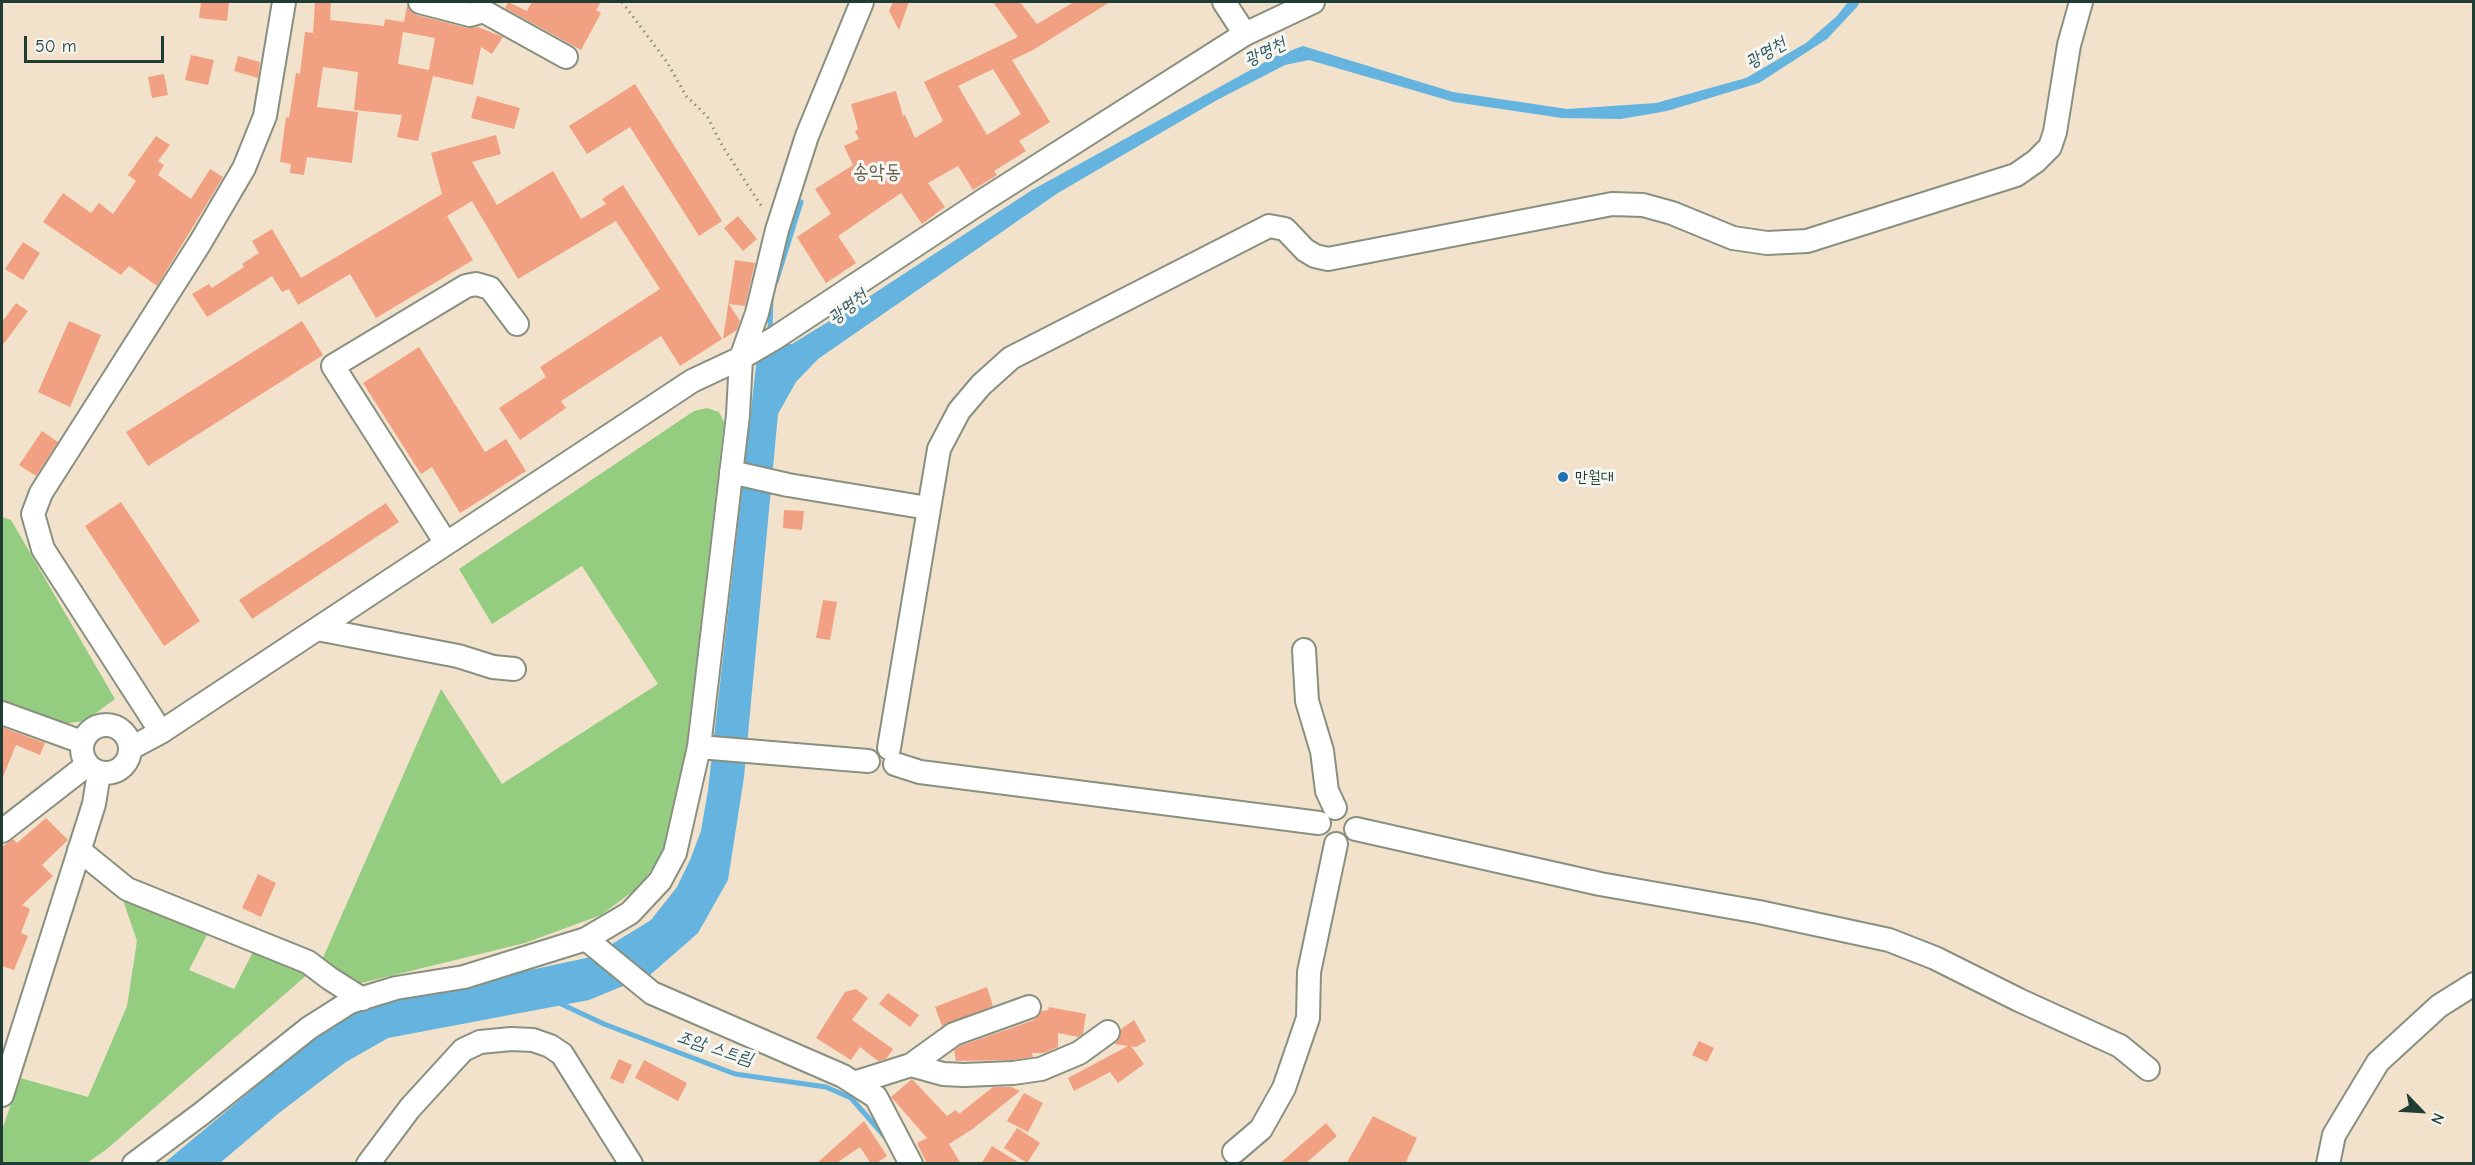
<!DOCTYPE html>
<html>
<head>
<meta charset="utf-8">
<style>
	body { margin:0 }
	#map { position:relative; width:2475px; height:1165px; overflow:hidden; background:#f2e2cb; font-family:"Comic Neue",sans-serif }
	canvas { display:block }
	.frame { position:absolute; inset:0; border:3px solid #1f3d34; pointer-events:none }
	.north { position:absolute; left:2391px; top:1081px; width:60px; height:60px; -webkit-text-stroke:4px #f6f6f2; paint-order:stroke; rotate:115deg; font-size:16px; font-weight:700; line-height:24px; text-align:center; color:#1f3d34 }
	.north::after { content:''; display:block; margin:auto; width:21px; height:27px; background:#1f3d34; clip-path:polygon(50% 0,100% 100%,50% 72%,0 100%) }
	.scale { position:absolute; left:24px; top:36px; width:140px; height:27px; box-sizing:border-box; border:3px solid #1f3d34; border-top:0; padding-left:8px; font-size:18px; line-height:21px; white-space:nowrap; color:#1f3d34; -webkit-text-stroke:4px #f6f6f2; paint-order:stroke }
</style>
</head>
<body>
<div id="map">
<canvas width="2475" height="1165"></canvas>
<div class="frame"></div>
<div class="north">N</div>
<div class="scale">50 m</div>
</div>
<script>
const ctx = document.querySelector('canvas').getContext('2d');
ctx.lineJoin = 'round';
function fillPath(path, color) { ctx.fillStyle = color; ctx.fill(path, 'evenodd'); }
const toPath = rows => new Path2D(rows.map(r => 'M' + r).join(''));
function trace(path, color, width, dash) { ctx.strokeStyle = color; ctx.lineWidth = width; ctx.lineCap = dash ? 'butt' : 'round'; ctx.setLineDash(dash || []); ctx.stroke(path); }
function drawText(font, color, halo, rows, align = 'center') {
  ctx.font = font + ' "Comic Neue","Poor Story",sans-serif'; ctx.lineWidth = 6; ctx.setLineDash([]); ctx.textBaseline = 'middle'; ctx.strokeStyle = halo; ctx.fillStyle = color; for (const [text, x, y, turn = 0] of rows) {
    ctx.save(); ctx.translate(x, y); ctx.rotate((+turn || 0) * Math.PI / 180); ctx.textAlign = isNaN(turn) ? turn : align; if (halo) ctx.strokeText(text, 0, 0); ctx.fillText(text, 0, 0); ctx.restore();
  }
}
fillPath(toPath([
	[707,408,719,412,724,422,679,809,663,852,640,886,601,915,525,943,353,985,322,960,441,689,502,784,658,684,582,566,492,624,459,569,694,411],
	[2,517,11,520,115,699,85,721,61,724,2,705],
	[121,894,208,933,189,970,234,989,253,952,308,974,107,1149,87,1163,2,1164,2,1130,20,1078,88,1097,127,1006,137,941]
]), '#94cd80');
fillPath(toPath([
	[1848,2,1860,2,1857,7,1827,39,1759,83,1667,111,1621,119,1562,118,1454,102,1309,60,1285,65,1217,100,1058,193,818,359,796,382,778,414,744,777,728,880,698,933,650,975,589,1000,388,1038,346,1062,279,1113,220,1163,163,1164,306,1045,355,1013,381,1002,591,957,651,920,677,887,690,860,701,831,708,790,757,357,779,344,792,344,867,298,1032,190,1276,56,1303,46,1453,92,1567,109,1656,103,1746,78,1806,43,1837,16]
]), '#65b3df');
trace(toPath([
	[776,282,801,202],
	[770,332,771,296],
	[559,1003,604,1024,735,1074,826,1087,851,1098,886,1138]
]), '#65b3df', 5);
fillPath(toPath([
	[201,2,229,2,227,21,199,18],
	[315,2,331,2,330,20,384,26,385,19,404,22,407,6,417,15,467,28,478,27,503,37,492,54,481,47,473,85,433,76,418,141,397,137,402,115,354,110,358,72,323,67,317,107,358,112,352,163,307,157,304,175,290,173,291,164,280,162,286,117,289,118,296,73,300,74,305,32,313,33],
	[403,32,435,38,429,70,398,64],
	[508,2,527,11,532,2,601,2,596,10,601,13,581,50,505,8],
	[893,2,909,2,899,30,889,11],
	[993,2,1020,2,1037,24,1074,2,1110,2,1033,50,1012,60,1050,122,1019,141,1026,151,994,171,997,175,973,190,958,166,928,183,945,207,922,224,901,193,838,236,856,263,826,283,797,237,831,214,815,189,853,165,844,146,859,139,855,131,858,129,851,104,896,91,903,116,905,115,915,138,943,121,924,82,1018,37],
	[993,69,1021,114,987,135,958,86],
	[191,55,214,60,208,85,185,80],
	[238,56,260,62,258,78,234,71],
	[164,74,168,95,152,98,148,77],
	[635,84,722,221,699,236,630,127,587,154,569,126],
	[477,96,520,108,514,129,471,118],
	[496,135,501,154,472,162,497,205,553,171,581,219,606,204,602,199,623,185,722,339,680,366,661,336,561,401,566,408,520,440,499,408,546,377,540,367,660,289,616,221,518,279,472,201,447,216,473,260,376,318,350,274,298,305,289,289,282,292,272,276,207,317,192,294,209,284,212,288,244,267,242,264,259,253,252,241,272,229,301,278,442,194,431,153],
	[156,136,170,145,158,161,164,165,158,175,191,199,210,169,223,177,157,286,129,266,121,275,43,222,63,193,91,213,99,203,113,214,136,181,128,175],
	[738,216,757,239,743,251,724,228],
	[23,242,40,253,23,280,5,269],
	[735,260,755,263,745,306,729,304,740,321,737,330,723,339],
	[16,303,28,311,2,346,2,322],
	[69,321,101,335,70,407,38,392],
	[302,321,323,355,148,466,126,432],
	[419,347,485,452,506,439,526,471,460,513,432,467,421,474,363,383],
	[42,431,58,442,36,476,19,465],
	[121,502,200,621,164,646,85,526],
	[386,503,399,522,252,619,239,600],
	[784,510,804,511,802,530,783,528],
	[823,600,837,602,830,640,816,638],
	[2,727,45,743,40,755,16,745,2,779],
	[46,818,68,840,42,865,53,876,22,905,30,909,21,933,28,936,14,970,2,966,2,847,13,839,17,843],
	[258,874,276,883,261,917,242,908],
	[987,987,993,1006,942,1026,935,1007],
	[856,989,868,998,852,1020,893,1049,886,1059,878,1061,860,1047,851,1060,816,1038,845,992],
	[888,993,919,1015,910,1027,879,1004],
	[1049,1007,1086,1014,1083,1034,1078,1037,1058,1033,1058,1047,1044,1053,1032,1053,1033,1057,1012,1060,956,1061,954,1050,960,1046,1034,1020,1042,1011,1048,1010],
	[1134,1020,1146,1041,1136,1047,1131,1046,1144,1064,1118,1083,1110,1072,1074,1091,1068,1078,1128,1046,1115,1044,1120,1037,1121,1029],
	[1699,1041,1714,1048,1707,1062,1692,1055],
	[619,1059,632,1065,623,1084,610,1078],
	[644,1060,687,1083,678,1101,635,1078],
	[912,1079,947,1116,956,1110,959,1114,993,1087,1011,1087,1020,1091,974,1128,949,1144,961,1164,927,1164,917,1143,927,1138,891,1097],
	[1024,1093,1043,1103,1028,1132,1007,1121],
	[1373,1116,1417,1138,1405,1164,1346,1164],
	[864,1121,887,1156,875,1164,871,1164,860,1147,835,1164,816,1164],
	[1326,1123,1337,1136,1305,1164,1279,1164],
	[1017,1128,1040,1143,1027,1163,1004,1148],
	[992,1146,1021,1164,981,1164]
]), '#f1a182');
const minor = toPath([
	[420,2,470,15,483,11,566,57],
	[1224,2,1245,34],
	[731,472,788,485,928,508],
	[446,543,333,366,466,286,476,284,490,288,517,324],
	[317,629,458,656,493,667,514,669],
	[1304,650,1307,701,1322,751,1327,791,1335,808],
	[2,713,82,742],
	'82 749a24 24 0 1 1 48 0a24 24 0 1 1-48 0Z',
	[161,732,43,549,33,514,41,493,200,243,244,168,265,116,284,2],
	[699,747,868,761],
	[131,748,161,732,692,381,741,358,775,338,984,200,1245,34,1313,2],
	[889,748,939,449,959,411,981,385,1011,358,1269,226,1285,229,1305,250,1315,256,1328,259,1612,204,1643,205,1672,213,1733,238,1767,243,1807,241,2016,175,2036,161,2050,147,2055,132,2069,45,2081,2],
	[895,764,920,772,1319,823],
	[1356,829,1600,884,1759,912,1889,940,1935,958,2019,1000,2120,1046,2148,1069],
	[2,831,87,765],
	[79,850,127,889,308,962,329,978,362,999],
	[586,939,652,993,843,1076,876,1097,911,1164],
	[911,1065,943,1074,964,1075,1013,1073,1041,1069,1079,1053,1108,1032],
	[854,1083,911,1065,954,1034,1029,1007],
	[2,1095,94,804,99,773],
	[1234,1152,1261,1129,1284,1088,1308,1018,1309,972,1336,844],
	[134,1164,201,1114,309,1028,350,1002,396,988,464,977,586,939,630,913,660,881,675,853,699,747,738,415,741,358,757,313,777,230,807,136,862,2],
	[368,1164,410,1108,463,1050,480,1042,511,1039,533,1040,550,1046,562,1054,631,1164],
	[2328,1164,2334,1135,2378,1062,2439,1006,2474,984]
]);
trace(minor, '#889080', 26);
trace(toPath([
	[622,2,667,62,686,96,707,116,723,147,762,207]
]), '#889080', 3, [1.5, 4.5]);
trace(minor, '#fff', 22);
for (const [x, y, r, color] of [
	[1563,477,6,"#1f6fb2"]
]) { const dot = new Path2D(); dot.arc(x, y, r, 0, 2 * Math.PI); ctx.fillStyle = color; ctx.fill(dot); trace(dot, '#f6f6f2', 2); }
drawText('16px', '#1f3d34', '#f6f6f2', [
	["만월대",1575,477]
], 'left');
drawText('italic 18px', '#305a5f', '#f6f6f2', [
	["광명천",1265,52,-26],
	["광명천",1766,53,-31],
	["광명천",848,307,-38],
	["조암 스트림",715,1048,18]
]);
drawText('20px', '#68604f', '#f6f6f2', [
	["송악동",877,172]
]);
</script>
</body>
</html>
